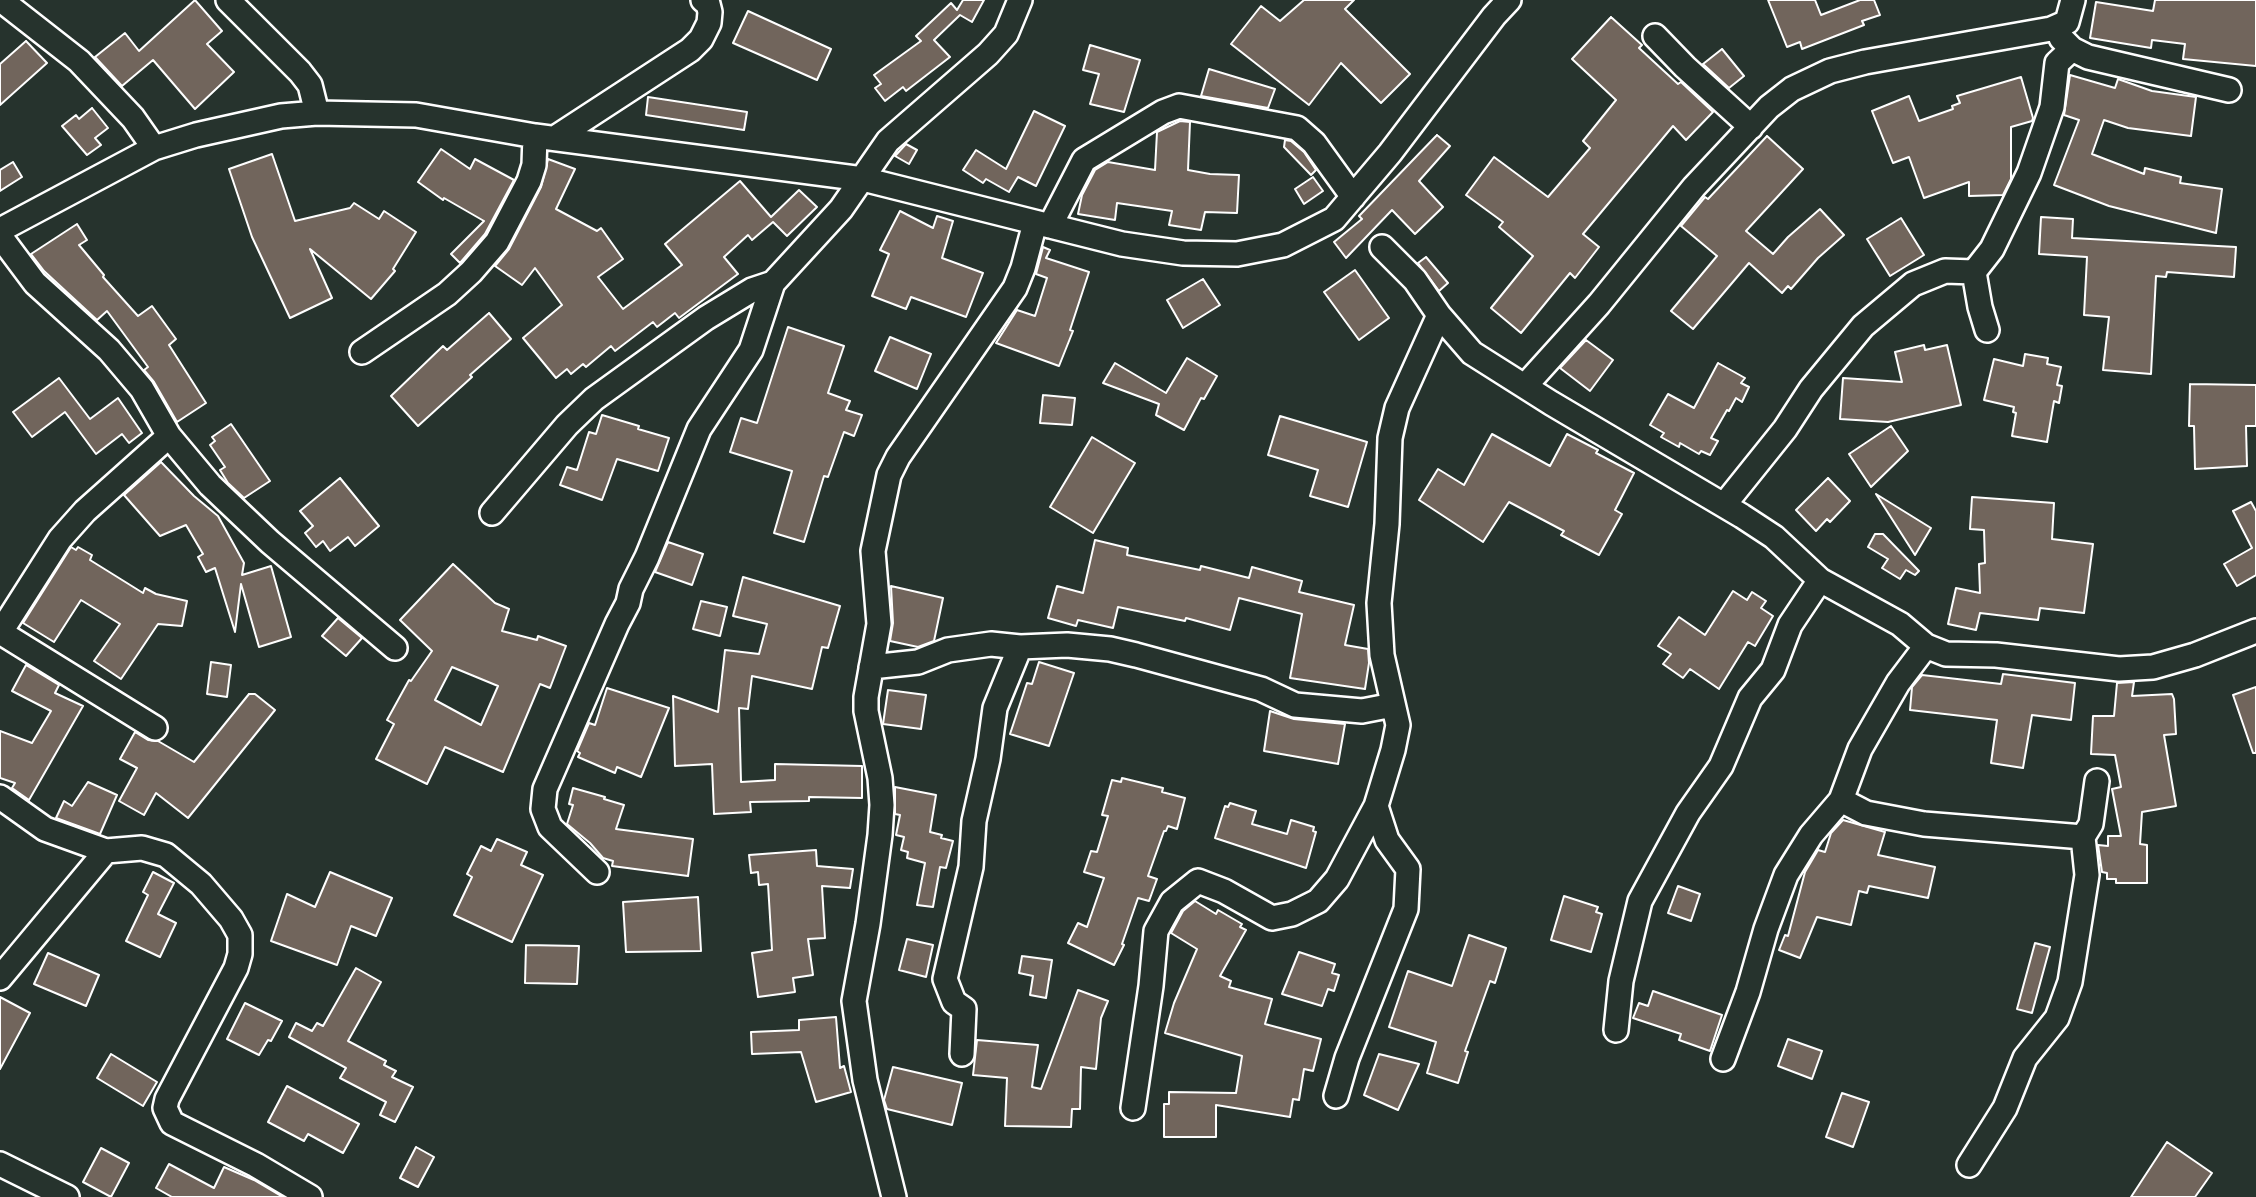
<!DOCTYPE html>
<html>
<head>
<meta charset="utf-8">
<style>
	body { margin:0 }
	canvas { display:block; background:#26332d }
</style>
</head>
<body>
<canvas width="2256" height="1197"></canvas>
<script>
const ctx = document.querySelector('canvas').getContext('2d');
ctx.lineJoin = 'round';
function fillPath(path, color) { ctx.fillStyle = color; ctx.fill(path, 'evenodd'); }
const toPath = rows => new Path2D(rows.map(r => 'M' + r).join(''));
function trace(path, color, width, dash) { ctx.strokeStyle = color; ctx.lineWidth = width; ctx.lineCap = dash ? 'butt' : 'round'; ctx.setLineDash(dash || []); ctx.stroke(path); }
const building = toPath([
	[195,0,222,31,207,44,234,72,195,109,153,60,122,86,95,57,125,33,139,51,195,0],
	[963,0,984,0,972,22,960,15,934,40,950,57,906,91,903,87,885,101,875,88,881,84,874,75,921,41,916,36,951,3,957,10,963,0],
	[1304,0,1354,0,1345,9,1410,74,1381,103,1341,63,1309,105,1231,44,1261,6,1280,21,1304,0],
	[1768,0,1815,0,1821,15,1860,0,1874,0,1880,15,1862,21,1864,25,1802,49,1800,42,1787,47,1768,0],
	[2155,0,2256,0,2256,66,2183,59,2185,44,2152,40,2151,48,2090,38,2096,2,2153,11,2155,0],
	[748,11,831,49,817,80,733,43,748,11],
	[1611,17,1642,45,1639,48,1678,84,1681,82,1713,112,1686,140,1673,126,1583,234,1599,247,1575,278,1570,273,1521,333,1491,308,1533,256,1499,227,1503,222,1466,195,1494,157,1548,197,1590,148,1583,141,1616,100,1572,59,1611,17],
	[26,41,47,63,0,105,0,64,26,41],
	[1090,45,1140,60,1124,112,1090,104,1099,74,1083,70,1090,45],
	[1722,49,1744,76,1729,88,1703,64,1722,49],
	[1209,69,1275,89,1268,108,1201,96,1209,69],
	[2070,75,2115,88,2118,79,2152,91,2196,97,2191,136,2128,128,2104,120,2092,154,2144,174,2145,168,2181,177,2180,183,2222,189,2216,233,2109,206,2054,185,2079,120,2064,115,2070,75],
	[2021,77,2033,118,2032,121,2011,127,2011,179,2003,195,1969,196,1969,182,1924,198,1909,157,1893,163,1872,111,1909,96,1919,121,1953,109,1952,106,1960,103,1957,96,2021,77],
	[648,97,747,112,744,130,646,115,648,97],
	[92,108,108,128,95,138,101,145,87,155,62,126,76,115,79,119,92,108],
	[1034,111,1065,126,1036,186,1018,177,1009,192,986,179,983,183,963,170,976,150,1006,169,1034,111],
	[1180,121,1190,122,1188,170,1210,174,1239,175,1237,213,1205,212,1201,230,1169,225,1172,211,1117,203,1115,220,1078,214,1082,195,1095,170,1108,162,1155,170,1157,132,1180,121],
	[1437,135,1450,146,1419,181,1443,207,1415,234,1392,210,1346,258,1334,242,1362,219,1359,216,1437,135],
	[1767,136,1803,169,1746,231,1773,254,1788,237,1820,209,1844,235,1818,258,1791,289,1788,286,1782,293,1749,263,1693,329,1671,311,1717,256,1681,226,1705,197,1708,199,1767,136],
	[1285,140,1291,141,1304,152,1316,170,1311,175,1284,147,1285,140],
	[906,144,917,150,909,164,895,156,906,144],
	[441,149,470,169,475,159,514,180,485,234,460,263,451,254,484,221,444,198,443,200,418,182,441,149],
	[272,154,295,221,350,208,354,203,379,219,384,211,416,232,393,269,395,271,371,299,310,249,332,298,290,318,252,237,229,169,272,154],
	[548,159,575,169,556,209,597,231,601,228,623,259,598,277,623,309,682,265,665,244,740,181,771,217,799,190,817,207,787,236,773,222,752,240,748,235,724,257,738,274,679,318,675,313,657,327,653,322,615,351,611,346,586,367,583,364,571,374,567,369,556,378,523,338,562,305,535,268,522,285,495,266,509,249,541,187,548,159],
	[13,162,22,177,0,191,0,170,13,162],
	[1313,177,1323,191,1304,204,1295,189,1313,177],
	[900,211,933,228,937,216,953,221,942,258,983,273,966,317,911,297,906,309,872,296,889,254,880,250,900,211],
	[2041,217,2073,219,2072,238,2236,247,2234,277,2167,272,2166,277,2156,276,2151,374,2103,370,2109,317,2084,315,2087,257,2039,254,2041,217],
	[1901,218,1924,255,1890,276,1867,239,1901,218],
	[77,224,87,240,79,245,104,275,103,277,138,316,152,306,176,339,169,345,206,403,177,422,154,382,144,370,148,367,107,311,97,320,44,271,31,254,77,224],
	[1043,247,1050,250,1046,258,1089,272,1070,330,1073,331,1059,366,996,343,1017,310,1035,316,1047,278,1036,274,1043,247],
	[1426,257,1448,283,1439,291,1418,263,1426,257],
	[1355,270,1389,318,1359,340,1324,292,1355,270],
	[1203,279,1220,305,1183,328,1167,300,1203,279],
	[489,313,511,339,470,375,472,377,418,426,391,396,443,346,447,350,489,313],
	[788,327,844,346,828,393,850,401,846,410,862,415,854,436,844,432,828,477,824,476,804,542,774,533,792,471,730,452,741,418,757,423,788,327],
	[890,337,931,354,917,389,875,371,890,337],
	[1586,340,1613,360,1590,391,1560,368,1586,340],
	[1924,345,1925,350,1947,345,1961,405,1888,422,1840,419,1843,378,1902,382,1895,352,1924,345],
	[2025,354,2048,358,2047,364,2061,367,2057,385,2062,386,2059,403,2054,401,2047,442,2012,436,2016,413,2013,412,2014,407,1984,400,1994,359,2023,366,2025,354],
	[1187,358,1217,376,1204,399,1201,398,1184,430,1156,415,1159,404,1103,383,1115,363,1166,393,1187,358],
	[1718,363,1745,378,1741,383,1749,387,1742,402,1736,398,1729,411,1727,410,1711,438,1718,441,1710,455,1701,451,1699,454,1680,443,1679,447,1661,437,1664,433,1650,425,1668,394,1694,408,1718,363],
	[59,378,90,419,118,398,142,433,129,443,122,434,96,454,65,412,32,437,13,412,59,378],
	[2190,384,2256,385,2256,426,2246,426,2247,466,2195,469,2194,426,2189,426,2190,384],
	[1043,395,1075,398,1072,425,1040,423,1043,395],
	[602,415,639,426,638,429,669,438,658,471,617,459,602,500,560,485,567,467,577,470,589,432,596,434,602,415],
	[1280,416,1367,442,1348,507,1310,496,1318,470,1268,455,1280,416],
	[231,424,270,481,244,498,228,483,220,470,225,467,210,445,215,441,212,437,231,424],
	[1891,426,1908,451,1871,487,1849,454,1891,426],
	[1492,434,1550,466,1567,434,1598,450,1596,453,1634,473,1615,510,1622,514,1599,555,1561,535,1564,531,1509,502,1483,542,1419,500,1438,469,1464,485,1492,434],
	[1092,437,1135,463,1093,533,1050,507,1092,437],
	[161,462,194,496,218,516,244,563,242,575,271,566,291,637,259,647,241,584,235,632,215,568,206,572,198,557,203,554,186,525,160,536,124,495,161,462],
	[340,478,379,526,355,546,348,537,330,551,323,541,316,547,305,533,313,526,300,511,340,478],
	[1828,478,1850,501,1830,522,1827,519,1816,531,1796,510,1828,478],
	[1876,494,1931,528,1915,555,1876,494],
	[1972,497,2054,503,2052,539,2093,544,2084,613,2040,608,2038,620,1980,613,1976,630,1948,624,1956,588,1980,593,1979,564,1985,563,1984,530,1970,529,1972,497],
	[2251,502,2256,511,2256,575,2237,586,2224,564,2252,548,2233,511,2251,502],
	[1875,534,1883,534,1919,571,1915,575,1906,570,1900,579,1882,568,1888,559,1868,547,1875,534],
	[1095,540,1128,548,1127,555,1200,570,1201,566,1249,578,1252,567,1302,581,1299,592,1354,605,1345,645,1368,649,1369,663,1365,689,1290,678,1302,614,1239,598,1230,630,1186,618,1185,621,1118,607,1113,628,1078,620,1076,626,1048,618,1057,586,1083,593,1095,540],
	[668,542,703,554,692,585,655,572,668,542],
	[71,547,76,550,78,547,92,555,90,560,143,593,145,588,156,594,187,601,182,626,158,624,121,679,94,661,120,624,81,600,54,642,23,623,71,547],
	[453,564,495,603,509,609,502,631,537,640,538,636,566,646,550,688,540,684,503,772,445,747,427,784,376,759,394,724,387,720,409,680,411,681,432,651,400,620,453,564],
	[452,667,498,686,481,725,435,700,452,667],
	[743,577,840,606,828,648,822,647,812,689,752,676,748,709,739,708,741,782,775,780,775,764,862,766,862,798,809,797,809,801,750,802,751,812,714,814,712,764,675,766,673,696,718,712,725,650,759,654,767,624,733,616,743,577],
	[891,586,943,598,934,641,918,647,890,641,893,623,891,586],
	[1733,591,1747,600,1752,592,1766,601,1761,608,1773,616,1755,646,1748,642,1719,689,1690,669,1683,678,1663,664,1671,654,1658,646,1679,617,1705,635,1733,591],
	[701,601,727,607,720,636,693,629,701,601],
	[338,618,362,638,346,656,322,636,338,618],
	[211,662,231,665,227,697,207,694,211,662],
	[1039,662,1074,673,1049,746,1010,734,1027,683,1032,684,1039,662],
	[26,665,59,685,55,693,83,706,29,800,12,788,15,783,0,778,0,731,32,743,51,711,12,691,26,665],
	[2003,674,2075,683,2071,720,2032,715,2023,768,1991,763,1997,720,1910,710,1912,687,1922,675,2001,684,2003,674],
	[2134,682,2132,696,2172,694,2174,699,2176,734,2164,735,2176,806,2142,812,2140,844,2147,845,2147,883,2116,883,2116,879,2107,879,2107,873,2102,872,2098,845,2108,846,2108,836,2121,836,2112,789,2121,787,2115,755,2091,754,2093,716,2114,716,2117,683,2134,682],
	[2256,687,2256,753,2253,753,2233,695,2256,687],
	[607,688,669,708,641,777,617,767,615,773,578,757,580,753,577,751,589,723,595,725,607,688],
	[888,690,926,695,921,729,883,724,888,690],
	[249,694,255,694,275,710,188,818,156,793,144,815,119,801,137,768,120,759,135,732,148,740,158,741,194,762,249,694],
	[1270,711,1294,719,1345,724,1338,764,1264,751,1270,711],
	[1122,778,1163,788,1162,792,1185,798,1177,829,1168,826,1166,831,1164,831,1148,876,1157,879,1149,901,1138,898,1122,944,1124,945,1114,965,1068,943,1078,923,1087,927,1104,878,1084,872,1091,851,1097,852,1108,816,1102,815,1112,780,1121,782,1122,778],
	[88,782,117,795,100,834,56,818,64,801,72,806,88,782],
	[895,787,936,795,930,832,942,835,941,838,953,841,946,868,940,867,933,907,917,905,925,863,907,858,908,852,901,850,904,837,896,835,900,815,895,814,895,787],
	[573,788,605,797,604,799,624,805,616,829,693,839,688,876,612,866,613,861,603,858,590,843,567,824,573,805,569,804,573,788],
	[1230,803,1256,811,1252,824,1287,834,1291,820,1314,827,1313,831,1316,832,1306,868,1215,838,1225,806,1228,807,1230,803],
	[1843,820,1885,832,1878,855,1935,867,1928,898,1869,886,1867,893,1859,891,1851,925,1817,917,1800,958,1779,950,1785,935,1788,936,1805,872,1818,850,1825,852,1831,833,1843,820],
	[497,839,527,852,521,865,543,875,512,942,454,915,472,877,467,874,481,846,491,851,497,839],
	[816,850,817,866,853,869,850,888,822,886,825,938,808,939,813,975,793,978,795,992,758,997,752,953,772,950,768,884,759,885,758,872,751,873,749,855,816,850],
	[153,872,174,883,158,914,176,923,160,957,126,941,148,895,143,892,153,872],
	[330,872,392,898,376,936,351,926,337,965,271,941,287,894,315,907,330,872],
	[1678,886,1700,894,1691,921,1668,913,1678,886],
	[1564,896,1598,907,1596,912,1602,914,1591,952,1551,940,1564,896],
	[698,897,701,951,626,952,623,902,698,897],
	[1195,901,1216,914,1218,910,1242,924,1240,927,1246,930,1220,976,1231,981,1229,987,1272,999,1265,1024,1321,1039,1313,1071,1304,1069,1299,1100,1293,1099,1290,1117,1216,1105,1216,1137,1164,1137,1164,1104,1169,1104,1169,1092,1236,1093,1242,1056,1165,1033,1174,1003,1197,949,1171,933,1183,911,1195,901],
	[1469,935,1506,948,1495,983,1490,981,1465,1051,1468,1052,1458,1083,1427,1073,1436,1042,1389,1027,1408,971,1452,986,1469,935],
	[907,939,933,945,926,977,899,970,907,939],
	[2035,943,2050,947,2032,1013,2017,1009,2035,943],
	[526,945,579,946,577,984,525,983,526,945],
	[1299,952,1335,964,1332,973,1339,975,1334,991,1328,989,1322,1006,1282,994,1299,952],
	[48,953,99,975,86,1006,34,984,48,953],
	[1022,956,1052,960,1046,998,1030,995,1033,976,1019,973,1022,956],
	[356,968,381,982,348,1041,386,1061,384,1065,396,1071,392,1077,413,1087,395,1122,380,1115,386,1102,340,1078,346,1068,289,1037,296,1023,312,1031,317,1023,323,1026,356,968],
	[1078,990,1108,1001,1101,1018,1096,1069,1081,1067,1080,1109,1072,1109,1071,1127,1005,1126,1007,1078,973,1075,977,1040,1038,1045,1032,1087,1041,1089,1078,990],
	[1653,991,1722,1015,1710,1051,1679,1040,1681,1034,1633,1018,1639,1003,1648,1006,1653,991],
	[0,997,30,1013,0,1069,0,997],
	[245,1003,282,1021,271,1041,268,1040,259,1055,227,1039,245,1003],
	[836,1017,840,1068,844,1066,851,1092,816,1102,801,1052,752,1054,751,1032,799,1030,799,1020,836,1017],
	[1788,1039,1822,1051,1812,1079,1778,1066,1788,1039],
	[111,1054,157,1082,143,1106,97,1078,111,1054],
	[1379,1054,1419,1064,1398,1110,1364,1095,1379,1054],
	[893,1067,962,1083,952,1125,887,1109,884,1100,893,1067],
	[287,1086,359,1124,343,1153,308,1134,304,1141,268,1122,287,1086],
	[1842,1093,1869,1102,1853,1147,1826,1137,1842,1093],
	[2167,1142,2212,1173,2195,1197,2131,1197,2167,1142],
	[416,1147,434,1157,418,1187,400,1178,416,1147],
	[101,1148,129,1163,111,1197,83,1182,101,1148],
	[169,1164,214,1188,224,1167,254,1180,283,1197,172,1197,156,1188,169,1164]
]);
fillPath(building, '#71655c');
trace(building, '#fff', 2);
const minor = toPath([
	[1,0,79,61,133,118,154,148],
	[228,0,300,72,310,85,317,113],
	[1655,36,1685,67,1751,127],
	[2061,38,2072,49,2088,57,2229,90],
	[555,138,690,50,701,39,709,23,710,12,708,4,703,0],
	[1050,226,1084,160,1163,112,1179,106,1297,128,1314,143,1353,197],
	[0,230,154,148,196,135,281,116,317,113,416,115,535,136,863,179,1122,244,1183,253,1237,254,1283,245,1334,219,1390,153,1494,16,1509,0],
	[0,236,35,283,109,350,142,389,169,436,210,485,270,542,395,648],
	[1382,247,1415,280,1439,315,1472,353,1551,403,1742,516,1774,537,1820,580,1900,624,1926,646,1946,654,1996,655,2119,669,2153,667,2195,655,2256,631],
	[1987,330,1980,307,1974,272,1992,249,2029,173,2052,107,2057,63,2072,49],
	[362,352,447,294,471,272,497,242,529,181,534,165,535,136],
	[1525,386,1599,304,1694,187,1769,107,1792,89,1830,71,1865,62,2051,29,2067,22,2073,0],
	[1724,505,1785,429,1811,389,1863,326,1913,284,1945,271,1974,272],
	[492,513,567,425,594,399,706,318,752,290,773,283],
	[0,632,155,728],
	[0,633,60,539,85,511,169,436],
	[1926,646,1898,683,1860,749,1841,800,1866,813,1924,824,2083,837,2087,875,2070,982,2057,1018,2025,1058,2005,1108,1969,1165],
	[871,667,918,662,948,650,991,644,1020,647,1067,645,1110,649,1136,655,1261,689,1295,705,1362,711,1393,705],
	[0,797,45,829,106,851,142,848,166,855,201,884,231,919,240,935,240,954,236,968,167,1099,165,1108,172,1123,256,1165,310,1197],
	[2083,837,2091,824,2097,781],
	[597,872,550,827,543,809,545,789,617,624,628,603,631,589,647,557,699,429,751,350,773,283,841,209,888,141,988,54,1006,34,1020,0],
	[0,978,106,851],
	[1616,1030,1621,981,1640,901,1688,813,1721,766,1750,698,1773,670,1790,625,1820,580],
	[962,1054,964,1009,954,1002,945,979,971,867,974,821,988,759,995,708,1020,647],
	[1723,1059,1748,992,1766,929,1786,875,1811,835,1841,800],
	[1336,1096,1347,1058,1406,909,1408,869,1387,840,1376,806,1393,750,1398,725,1382,655,1379,603,1387,524,1390,438,1397,408,1439,315],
	[1133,1108,1151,986,1156,931,1172,902,1198,881,1224,891,1272,918,1292,914,1318,901,1337,879,1376,806],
	[0,1164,67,1197],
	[894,1197,865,1080,854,1001,868,924,880,835,882,805,880,778,866,711,866,697,879,624,873,551,889,475,898,457,1015,288,1023,268,1035,223]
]);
trace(minor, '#fff', 28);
trace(minor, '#26332d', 23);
</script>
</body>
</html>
